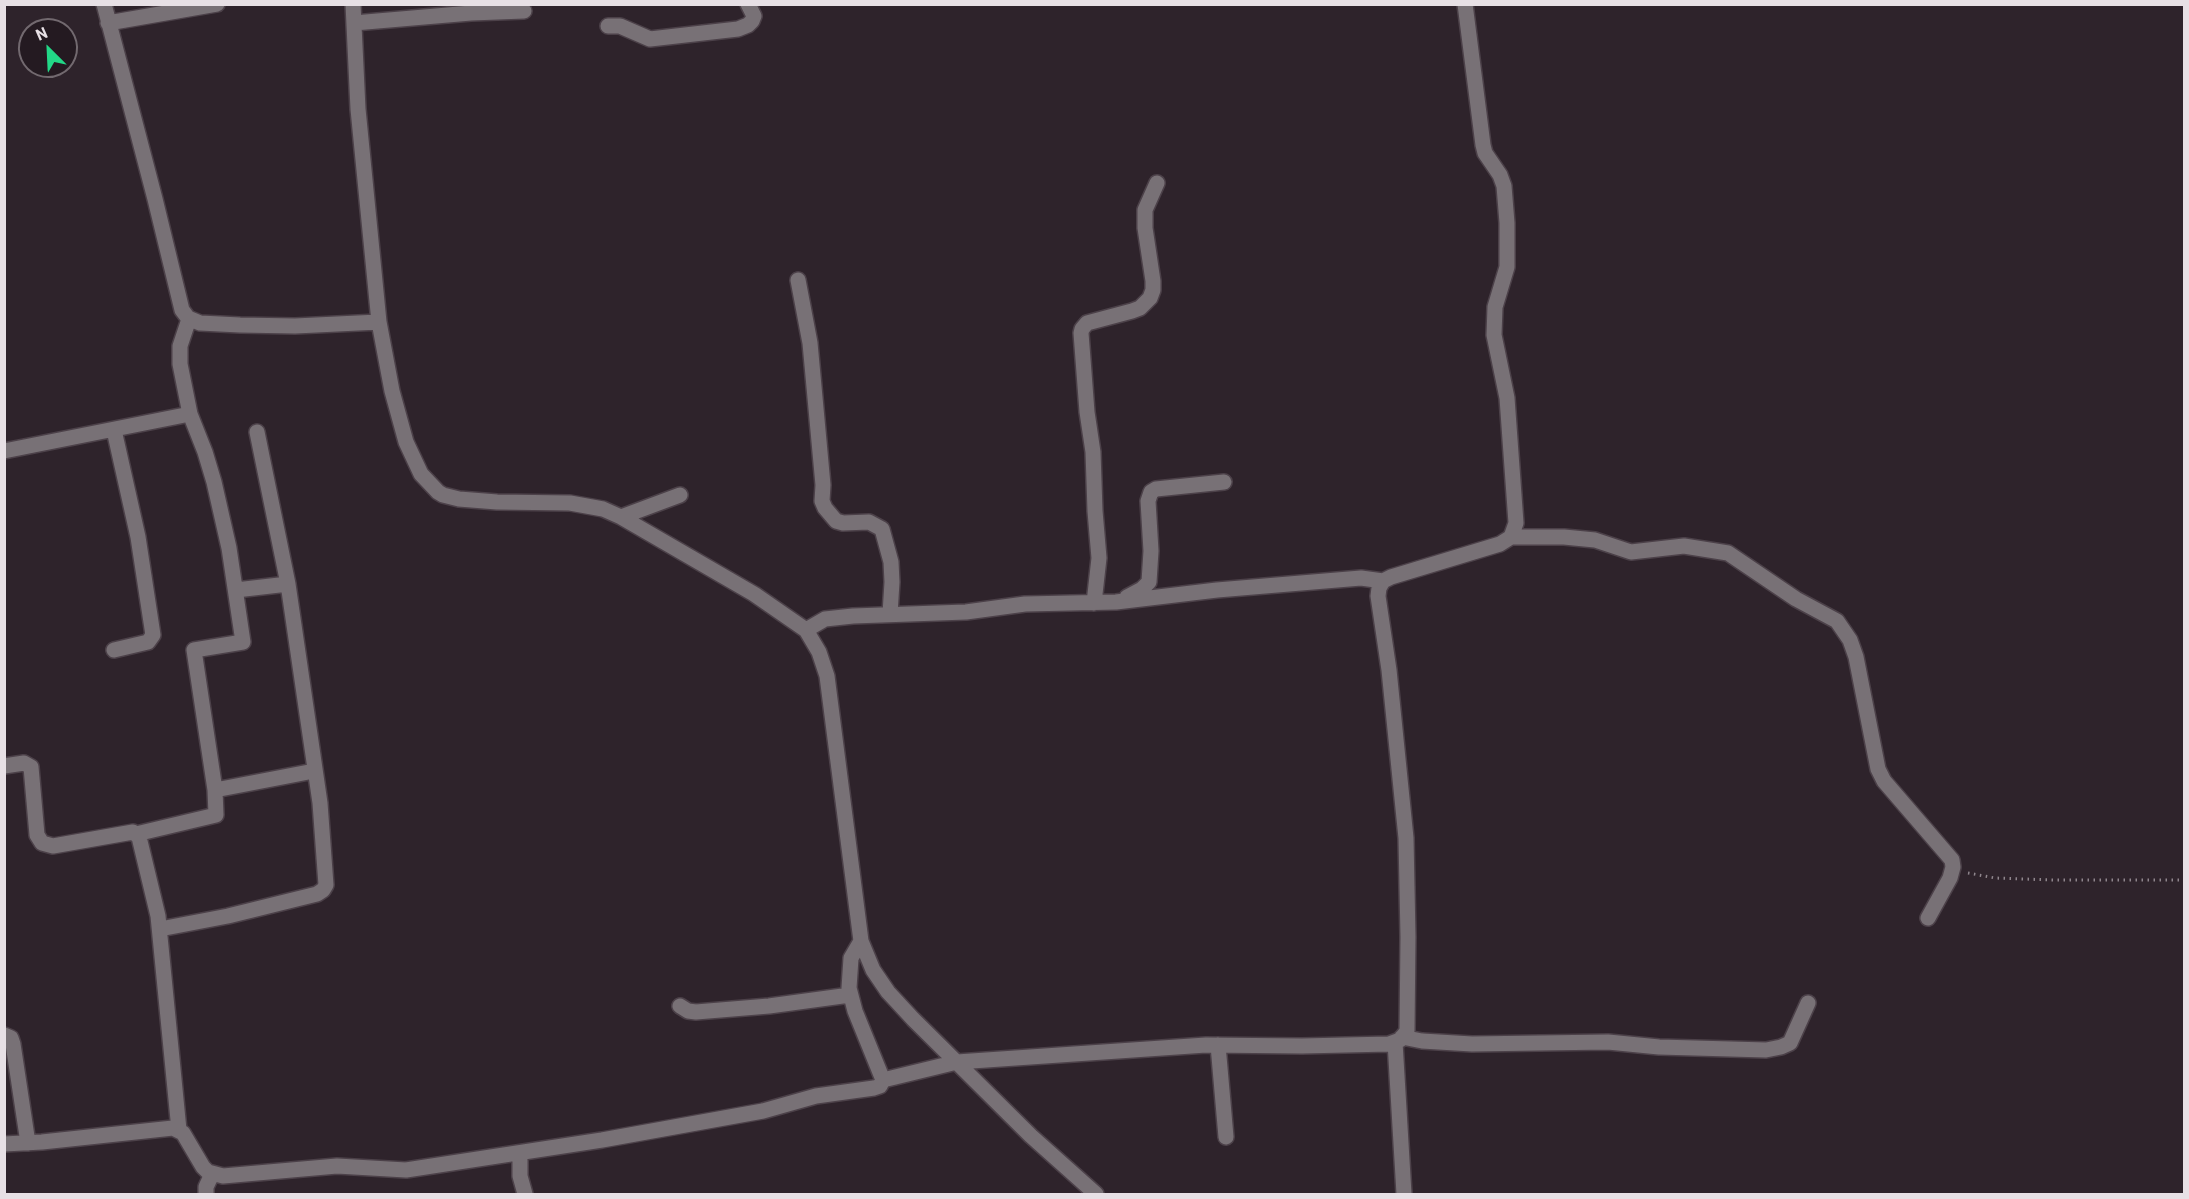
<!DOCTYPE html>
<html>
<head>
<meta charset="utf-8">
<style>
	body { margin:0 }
	#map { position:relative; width:2189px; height:1199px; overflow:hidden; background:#2e232b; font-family:Barlow,sans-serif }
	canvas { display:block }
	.frame { position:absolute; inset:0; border:6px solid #e7e0e5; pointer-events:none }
	.north { position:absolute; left:18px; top:18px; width:60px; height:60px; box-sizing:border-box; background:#241a21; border:2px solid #72696f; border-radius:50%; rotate:336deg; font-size:16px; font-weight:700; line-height:24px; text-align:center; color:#e7e0e5 }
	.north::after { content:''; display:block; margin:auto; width:21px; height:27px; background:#22d887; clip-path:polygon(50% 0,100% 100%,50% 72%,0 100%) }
</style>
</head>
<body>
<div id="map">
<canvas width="2189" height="1199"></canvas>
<div class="frame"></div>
<div class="north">N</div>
</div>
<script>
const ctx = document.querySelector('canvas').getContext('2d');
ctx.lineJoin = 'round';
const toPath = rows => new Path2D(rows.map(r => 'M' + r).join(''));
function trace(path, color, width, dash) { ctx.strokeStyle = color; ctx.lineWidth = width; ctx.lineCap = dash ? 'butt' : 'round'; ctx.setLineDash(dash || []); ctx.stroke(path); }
const minor = toPath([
	[104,4,155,199,182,310,188,318,200,323,240,325,295,326,379,322],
	[353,4,358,109,379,322,392,391,406,442,421,474,438,492,443,495,459,499,497,502,570,503,603,509,621,517,754,594,806,630,819,652,827,676,861,941,873,970,888,992,913,1019,1031,1136,1096,1194],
	[108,23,217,4],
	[354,23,471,13,524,11],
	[608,26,620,26,650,39,738,29,748,25,752,21,754,16,748,4],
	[798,280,810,343,823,485,822,501,825,508,836,521,843,523,869,522,882,529,891,562,892,582,890,614],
	[4,451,190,414],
	[621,517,680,495],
	[1511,537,1564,537,1595,540,1631,552,1684,546,1728,553,1796,599,1837,621,1850,640,1856,657,1878,769,1884,781,1952,860,1953,867,1950,878,1928,918],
	[236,590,288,584],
	[1127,597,1142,589,1149,582,1151,551,1148,501,1151,492,1156,489,1224,482],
	[1094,603,1099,558,1095,511,1093,452,1087,412,1081,333,1082,329,1087,323,1132,311,1140,308,1150,298,1153,290,1153,281,1145,228,1145,210,1157,183],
	[806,630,825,619,853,616,966,612,1025,604,1116,602,1217,590,1361,578,1383,581],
	[114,650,148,642,153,635,138,537,114,430],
	[4,766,24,763,31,767,37,835,42,843,53,846,133,832,139,837,158,916,179,1130],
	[215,790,314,771],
	[136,834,216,815,215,790,194,650,243,642,229,548,214,482,205,452,190,414,180,364,180,346,189,319],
	[160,929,228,916,317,894,323,890,326,885,320,803,288,584,257,432],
	[680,1006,688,1011,696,1012,769,1006,850,995],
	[4,1035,11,1038,13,1044,28,1143],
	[1402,1037,1422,1041,1472,1044,1608,1042,1659,1047,1766,1050,1781,1047,1790,1043,1808,1003],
	[1395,1042,1404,1194],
	[1218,1045,1226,1137],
	[883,1080,957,1062,1206,1045,1302,1046,1389,1044,1400,1040,1407,1031,1408,937,1406,838,1389,670,1378,596,1379,588,1383,581,1391,577,1500,544,1511,537,1516,523,1507,398,1494,335,1495,307,1507,267,1507,223,1504,186,1500,175,1485,153,1483,145,1465,4],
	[4,1144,42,1142,173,1128,183,1133,203,1167,208,1172,223,1176,337,1166,406,1170,602,1140,763,1111,816,1096,874,1088,880,1086,883,1080,855,1011,849,988,851,958,861,941],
	[520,1153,520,1176,525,1194],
	[206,1194,206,1187,212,1174]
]);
trace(minor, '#4c4149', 18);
trace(toPath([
	[1968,873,1995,878,2053,880,2184,880]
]), '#8f868d', 3, [1.5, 4.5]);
trace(minor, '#787176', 15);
</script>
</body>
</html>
